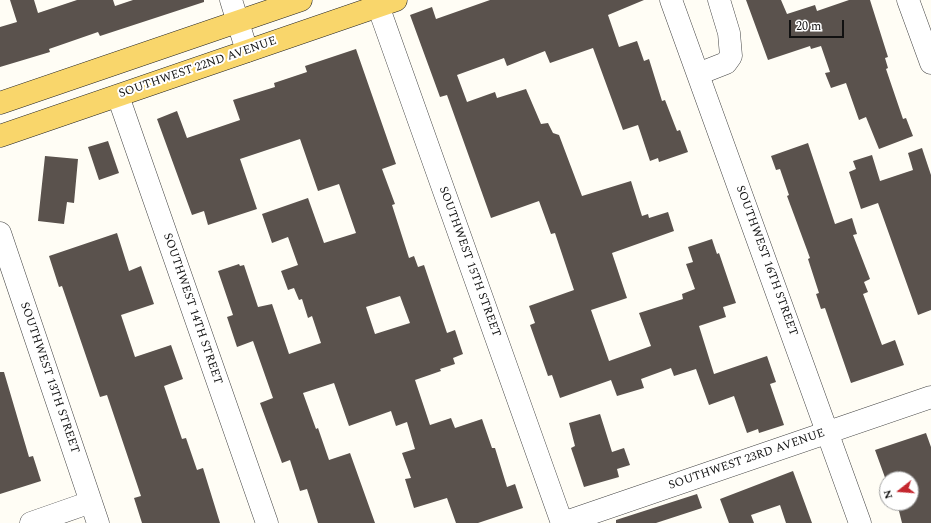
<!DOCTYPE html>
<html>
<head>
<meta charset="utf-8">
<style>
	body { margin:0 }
	#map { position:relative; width:931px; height:523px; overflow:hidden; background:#fffdf5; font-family:Spectral,serif }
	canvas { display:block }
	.north { position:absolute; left:879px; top:471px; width:40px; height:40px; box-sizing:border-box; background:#fff; border:1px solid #a0a0a0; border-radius:50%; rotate:253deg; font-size:11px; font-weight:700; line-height:16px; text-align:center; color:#111 }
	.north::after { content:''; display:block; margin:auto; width:14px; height:18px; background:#c4262e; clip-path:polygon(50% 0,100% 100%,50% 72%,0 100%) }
	.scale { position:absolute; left:789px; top:20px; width:55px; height:18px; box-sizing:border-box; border:2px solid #111; border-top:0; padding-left:5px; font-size:12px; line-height:14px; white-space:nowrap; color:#111; -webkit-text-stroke:3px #fff; paint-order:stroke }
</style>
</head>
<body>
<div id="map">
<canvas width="931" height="523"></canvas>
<div class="north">N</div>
<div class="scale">20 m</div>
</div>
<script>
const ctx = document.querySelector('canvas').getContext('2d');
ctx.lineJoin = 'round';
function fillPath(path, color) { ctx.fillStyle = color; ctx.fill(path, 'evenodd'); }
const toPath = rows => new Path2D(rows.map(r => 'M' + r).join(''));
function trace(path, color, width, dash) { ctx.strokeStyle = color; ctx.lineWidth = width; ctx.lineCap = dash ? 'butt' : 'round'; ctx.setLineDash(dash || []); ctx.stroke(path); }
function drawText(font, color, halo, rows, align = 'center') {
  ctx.font = font + ' Spectral,serif'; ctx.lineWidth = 4; ctx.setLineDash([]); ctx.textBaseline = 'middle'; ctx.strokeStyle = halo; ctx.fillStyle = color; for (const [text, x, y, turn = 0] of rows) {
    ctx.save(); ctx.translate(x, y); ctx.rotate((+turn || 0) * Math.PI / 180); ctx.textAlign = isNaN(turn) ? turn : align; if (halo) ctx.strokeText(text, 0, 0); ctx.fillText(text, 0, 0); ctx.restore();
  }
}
fillPath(toPath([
	[10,0,34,0,38,13,77,0,113,0,115,6,133,0,204,0,204,2,100,36,98,32,49,49,50,52,0,67,0,27,17,22],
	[490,0,644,0,608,15,619,47,637,41,644,61,649,59,662,101,665,100,677,131,680,130,688,152,659,162,658,158,650,161,638,125,623,130,593,48,550,63,545,51,507,66,504,58,457,75,467,102,495,92,497,98,526,89,541,124,548,123,553,133,559,135,582,196,631,181,642,216,648,214,649,218,668,212,674,231,612,253,627,298,591,310,609,361,651,346,639,313,683,299,682,294,695,289,686,264,693,262,688,247,712,239,717,254,719,253,736,303,723,307,726,317,699,326,714,374,767,356,776,382,770,384,784,425,759,433,758,429,747,433,734,396,709,405,696,369,674,376,671,368,641,379,644,388,617,396,611,380,560,398,552,375,548,376,530,325,535,323,529,306,574,290,555,233,551,234,539,201,491,218,447,95,440,97,410,15,432,7,436,19],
	[746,0,781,0,787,14,815,5,817,11,849,0,870,0,888,57,885,58,888,68,886,69,903,119,906,118,913,136,879,149,866,117,859,120,846,83,831,88,825,73,830,72,821,46,811,49,810,46,768,60],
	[356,49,396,164,382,169,395,204,392,205,409,258,414,256,418,267,424,265,447,333,455,330,463,354,453,358,455,364,440,369,441,371,415,380,430,425,451,418,455,428,482,419,492,448,495,448,507,487,515,484,523,508,478,523,456,523,447,498,414,508,405,479,411,478,402,453,415,449,407,422,396,426,391,411,349,426,334,383,303,393,316,429,318,428,329,460,350,453,375,523,318,523,307,489,300,491,290,460,282,463,260,403,273,398,253,341,237,347,227,317,233,315,218,271,239,264,240,266,244,265,258,307,272,304,289,354,321,343,312,316,308,318,302,299,299,300,294,288,288,290,281,271,298,265,288,237,272,243,262,214,308,198,324,243,356,233,339,184,318,191,300,139,240,159,257,209,208,225,204,211,192,215,157,119,177,111,187,138,240,120,233,100,275,87,274,83,307,72,305,66],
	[400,296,410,323,375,334,366,307],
	[108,141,119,173,99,180,88,147],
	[808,143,835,224,852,218,857,234,853,235,870,279,864,282,868,292,863,294,882,345,895,340,904,365,851,383,825,308,821,309,816,294,819,293,808,259,810,258,787,196,789,195,780,169,776,170,771,156],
	[922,148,931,175,931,310,918,315,878,203,861,209,849,172,856,169,853,161,872,155,880,181,913,170,908,153],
	[45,156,78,159,74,203,67,202,64,224,38,221],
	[117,233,129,271,141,266,154,304,121,315,135,357,171,345,183,379,164,386,182,439,186,438,197,470,203,468,220,523,142,523,134,498,141,496,107,395,100,397,62,286,59,287,49,256],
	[0,372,4,372,29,457,33,456,41,481,0,494],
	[600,414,612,452,624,448,630,465,617,469,619,477,584,487,571,448,575,446,569,423],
	[926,433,931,447,931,523,902,523,897,503,911,503,911,479,887,479,887,483,875,450],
	[793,471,812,523,786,523,780,505,751,515,754,523,729,523,720,499],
	[697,494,702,508,656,523,616,523,616,520]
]), '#5a524d');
const minor = toPath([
	[231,0,247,51],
	[376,0,562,523],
	[671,0,860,523],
	[908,0,931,63],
	[698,74,726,63,731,56,729,33,719,0],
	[118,96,267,523],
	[0,233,98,523],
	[31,523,91,502],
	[563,523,931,397]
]);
const major = toPath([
	[0,103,301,0],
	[0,136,396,0]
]);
trace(minor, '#444', 23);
trace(major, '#222', 23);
trace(minor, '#fff', 22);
trace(major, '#f9d66b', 22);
drawText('12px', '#111', '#fff', [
	["SOUTHWEST 22ND AVENUE",198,68,-19],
	["SOUTHWEST 16TH STREET",766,261,70],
	["SOUTHWEST 15TH STREET",469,262,70],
	["SOUTHWEST 14TH STREET",192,309,71],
	["SOUTHWEST 13TH STREET",49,378,71],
	["SOUTHWEST 23RD AVENUE",747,460,-19]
]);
</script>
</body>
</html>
